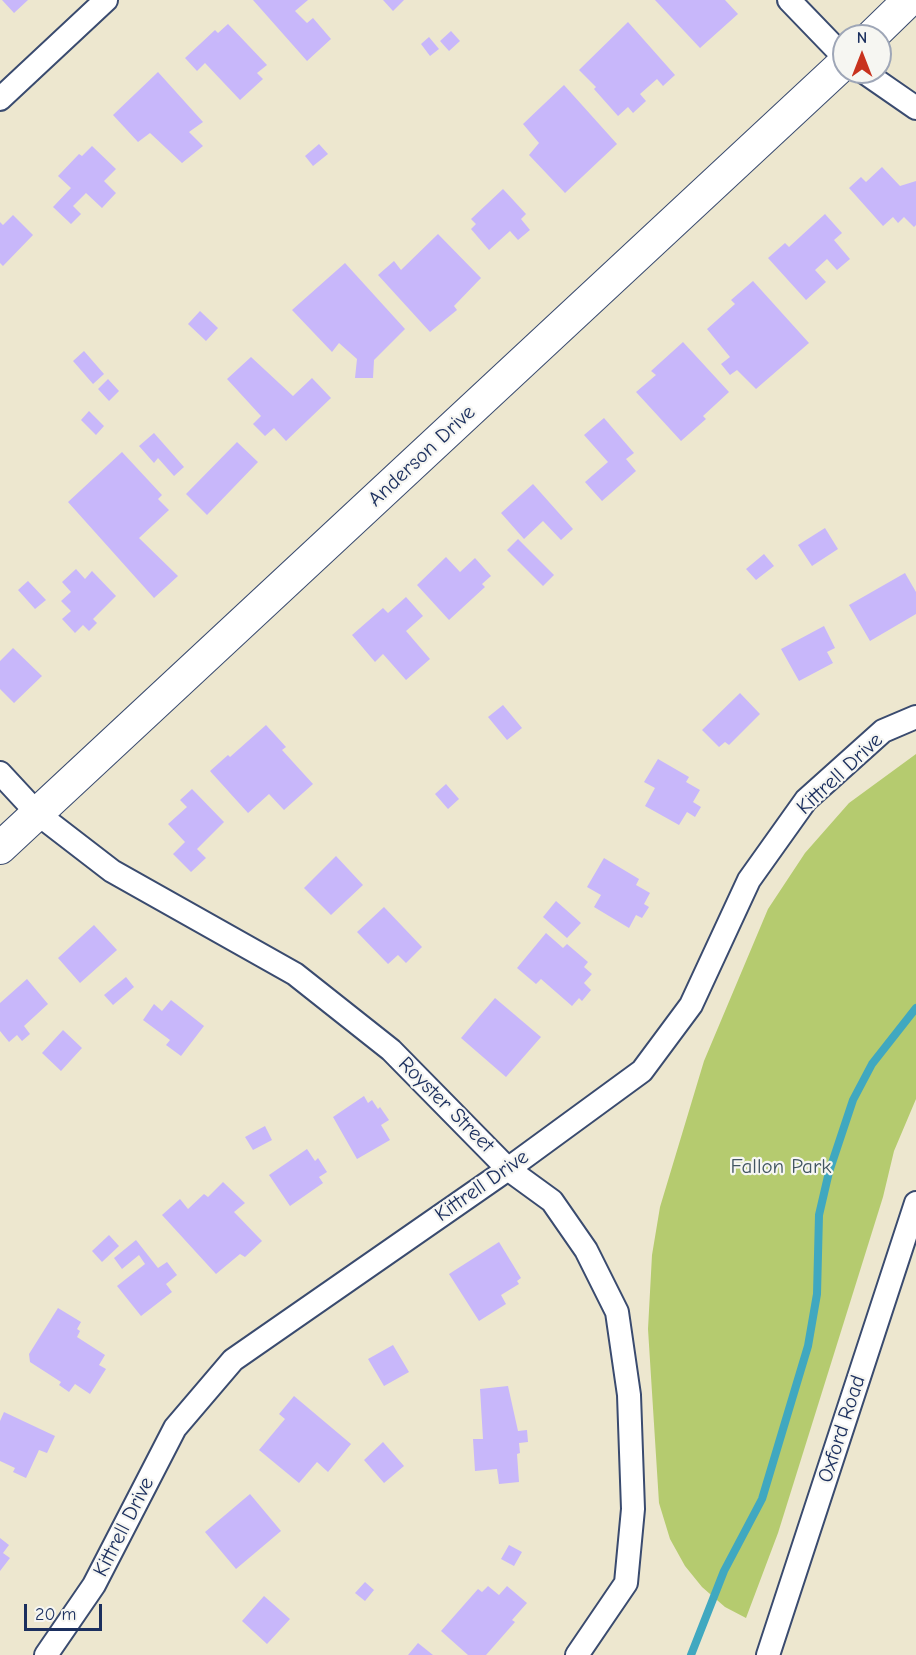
<!DOCTYPE html>
<html>
<head>
<meta charset="utf-8">
<style>
	body { margin:0 }
	#map { position:relative; width:916px; height:1655px; overflow:hidden; background:#ede7cf; font-family:"Comic Neue",sans-serif }
	canvas { display:block }
	.north { position:absolute; left:832px; top:24px; width:60px; height:60px; box-sizing:border-box; background:#f6f6f2; border:2px solid #9ea6b7; border-radius:50%; rotate:0deg; font-size:16px; font-weight:700; line-height:24px; text-align:center; color:#1b2f5e }
	.north::after { content:''; display:block; margin:auto; width:21px; height:27px; background:#c8321e; clip-path:polygon(50% 0,100% 100%,50% 72%,0 100%) }
	.scale { position:absolute; left:24px; top:1604px; width:78px; height:27px; box-sizing:border-box; border:3px solid #1b2f5e; border-top:0; padding-left:8px; font-size:18px; line-height:21px; white-space:nowrap; color:#1b2f5e; -webkit-text-stroke:4px #f6f6f2; paint-order:stroke }
</style>
</head>
<body>
<div id="map">
<canvas width="916" height="1655"></canvas>
<div class="north">N</div>
<div class="scale">20 m</div>
</div>
<script>
const ctx = document.querySelector('canvas').getContext('2d');
ctx.lineJoin = 'round';
function fillPath(path, color) { ctx.fillStyle = color; ctx.fill(path, 'evenodd'); }
const toPath = rows => new Path2D(rows.map(r => 'M' + r).join(''));
function trace(path, color, width, dash) { ctx.strokeStyle = color; ctx.lineWidth = width; ctx.lineCap = dash ? 'butt' : 'round'; ctx.setLineDash(dash || []); ctx.stroke(path); }
function drawText(font, color, halo, rows, align = 'center') {
  ctx.font = font + ' "Comic Neue",sans-serif'; ctx.lineWidth = 4.5; ctx.setLineDash([]); ctx.textBaseline = 'middle'; ctx.strokeStyle = halo; ctx.fillStyle = color; for (const [text, x, y, turn = 0] of rows) {
    ctx.save(); ctx.translate(x, y); ctx.rotate((+turn || 0) * Math.PI / 180); ctx.textAlign = isNaN(turn) ? turn : align; if (halo) ctx.strokeText(text, 0, 0); ctx.fillText(text, 0, 0); ctx.restore();
  }
}
fillPath(toPath([
	[916,754,916,1099,894,1151,883,1197,778,1533,746,1618,725,1607,702,1587,685,1566,670,1539,659,1503,648,1329,652,1255,660,1207,704,1061,768,909,805,853,849,803]
]), '#b5cb6f');
trace(toPath([
	[691,1655,724,1571,762,1499,808,1346,817,1294,819,1215,829,1172,853,1100,872,1064,916,1008]
]), '#40a8c0', 8);
fillPath(toPath([
	[2,0,28,0,14,13],
	[253,0,308,0,295,11,307,23,313,18,331,39,307,61],
	[383,0,404,0,393,11],
	[655,0,725,0,738,14,700,48],
	[628,22,675,75,663,86,657,79,640,94,646,101,633,113,628,107,618,116,594,89,596,87,579,70],
	[228,24,267,65,257,73,263,79,240,100,205,63,197,71,185,58,215,30,218,33],
	[451,31,460,41,449,51,440,41],
	[429,37,439,49,430,56,421,44],
	[158,72,203,122,189,132,203,146,182,163,150,133,138,142,113,115],
	[564,85,617,144,565,193,529,155,539,143,523,124],
	[319,144,328,154,313,166,305,156],
	[92,146,116,169,104,181,116,193,102,208,86,193,73,206,81,214,71,224,53,207,71,188,58,176,79,154,82,156],
	[882,167,900,186,916,181,916,225,914,227,904,217,898,223,893,217,883,226,849,188,861,177,866,182],
	[503,189,526,214,521,219,530,230,518,240,510,231,489,250,471,229,476,224,471,219],
	[825,214,842,233,834,240,850,259,837,270,827,259,815,270,826,282,806,300,768,258,785,243,789,247],
	[13,215,33,235,3,266,0,263,0,222,3,225],
	[438,234,481,278,454,306,457,310,430,332,378,275,394,261,401,270],
	[345,263,405,329,374,360,373,378,355,378,357,359,339,343,332,352,292,310],
	[753,281,809,343,756,389,737,370,730,375,721,364,730,357,707,329,735,304,731,300],
	[200,311,218,328,206,341,188,324],
	[683,342,729,392,703,416,706,419,681,441,636,392,656,375,651,371],
	[84,351,104,374,93,384,73,361],
	[251,357,293,396,312,378,331,398,286,441,274,428,265,436,253,424,261,416,227,379],
	[108,379,119,391,109,401,98,389],
	[89,411,104,426,96,435,81,420],
	[604,418,634,453,626,459,636,471,602,501,585,482,608,462,584,435],
	[154,433,184,467,174,476,158,458,154,463,139,446],
	[237,442,258,462,207,515,186,494],
	[122,452,162,495,158,499,169,510,139,538,178,576,154,598,68,502],
	[533,484,573,529,561,540,543,521,524,539,501,513],
	[825,528,838,549,812,566,798,545],
	[518,539,554,575,543,586,507,550],
	[764,554,774,566,756,580,746,569],
	[446,557,460,572,475,558,491,576,482,584,485,587,449,620,417,585],
	[76,569,85,579,92,571,116,596,93,619,97,623,89,631,83,625,75,633,62,619,71,611,61,601,71,592,62,582],
	[905,573,916,592,916,614,870,641,849,605],
	[28,581,46,600,35,609,18,590],
	[406,597,423,616,406,631,430,659,406,680,383,654,375,662,352,635,383,608,388,613],
	[824,626,835,648,827,652,833,663,799,681,781,649],
	[13,648,42,676,14,703,0,689,0,661],
	[740,693,760,714,729,745,725,742,719,747,702,730],
	[503,705,522,728,507,740,488,717],
	[266,725,286,747,282,750,313,784,284,810,269,794,248,813,210,771,228,755,230,757],
	[658,759,689,777,686,782,700,790,693,802,701,807,695,817,687,812,679,825,645,806,655,788,644,782],
	[446,784,459,799,448,809,435,794],
	[192,789,224,822,197,849,206,858,191,872,173,854,185,842,168,824,187,807,180,800],
	[336,856,363,885,331,915,304,888],
	[604,858,639,879,636,885,650,893,644,904,649,907,642,918,636,915,629,928,594,907,601,895,587,887],
	[556,901,581,923,567,938,543,917],
	[384,907,422,947,406,963,398,955,388,964,357,932],
	[94,925,117,950,80,983,58,958],
	[546,933,563,948,567,944,588,962,584,967,592,974,584,983,591,990,582,1001,579,998,572,1006,541,979,536,984,517,968],
	[126,977,134,987,113,1005,104,995],
	[27,979,48,1004,24,1026,30,1034,22,1041,17,1035,9,1042,0,1031,0,1003],
	[495,998,541,1037,506,1077,461,1038],
	[171,1000,204,1026,181,1056,166,1045,170,1040,143,1020,154,1004,162,1011],
	[63,1030,82,1048,61,1071,42,1053],
	[364,1096,368,1103,372,1100,378,1109,380,1107,389,1120,381,1125,390,1140,357,1159,333,1117],
	[265,1126,272,1140,253,1150,245,1137],
	[307,1149,315,1161,318,1158,327,1172,319,1177,323,1183,290,1206,269,1175],
	[223,1182,245,1203,234,1212,262,1241,245,1257,240,1254,216,1274,162,1215,180,1199,188,1209,204,1194,208,1197],
	[109,1235,119,1246,102,1262,92,1251],
	[136,1240,158,1268,167,1262,177,1275,166,1284,172,1292,141,1316,117,1286,145,1264,139,1255,122,1269,114,1258],
	[499,1242,521,1278,517,1281,519,1284,501,1295,506,1304,479,1321,449,1274],
	[58,1308,81,1322,77,1329,80,1331,77,1337,105,1355,99,1365,106,1369,90,1394,75,1384,69,1392,59,1385,61,1382,30,1362,29,1354],
	[393,1345,409,1372,384,1386,368,1359],
	[508,1386,518,1431,527,1430,528,1442,519,1443,520,1453,517,1454,519,1482,499,1484,497,1469,475,1471,473,1439,483,1439,480,1389],
	[294,1396,351,1444,328,1472,317,1462,299,1483,259,1450,285,1419,279,1414],
	[4,1412,55,1436,47,1453,39,1450,26,1478,13,1472,15,1468,0,1461,0,1421],
	[383,1442,404,1466,384,1483,364,1460],
	[250,1494,281,1531,236,1569,205,1532],
	[0,1538,9,1545,3,1553,10,1558,0,1571],
	[509,1545,522,1552,514,1566,501,1559],
	[365,1582,374,1590,365,1601,355,1593],
	[488,1586,499,1595,507,1586,527,1603,512,1620,515,1622,486,1655,468,1655,441,1631,478,1589,482,1592],
	[264,1596,290,1619,267,1644,242,1621],
	[418,1643,433,1655,408,1655]
]), '#c8b7fa');
const street = toPath([
	[789,0,844,57],
	[864,72,916,108],
	[0,99,106,0],
	[0,773,38,814,112,871,295,974,391,1050,508,1169,552,1201,586,1250,617,1312,629,1395,633,1509,626,1583,577,1655],
	[46,1655,94,1585,175,1428,233,1360,508,1169,642,1071,691,1005,749,880,806,800,883,731,916,717],
	[768,1655,916,1203]
]);
const secondary = toPath([
	[872,36,909,0],
	[0,848,844,63]
]);
trace(street, '#3a4b6f', 26);
trace(secondary, '#3a4b6f', 34);
trace(street, '#fff', 22);
trace(secondary, '#fff', 32);
drawText('21px', '#1b2f5e', '#f6f6f2', [
	["Anderson Drive",422,456,-43],
	["Kittrell Drive",840,774,-43],
	["Royster Street",446,1105,45],
	["Kittrell Drive",482,1186,-35],
	["Oxford Road",842,1429,-72],
	["Kittrell Drive",124,1527,-63]
]);
drawText('21px', '#425662', '#f6f6f2', [
	["Fallon Park",781,1167]
]);
</script>
</body>
</html>
